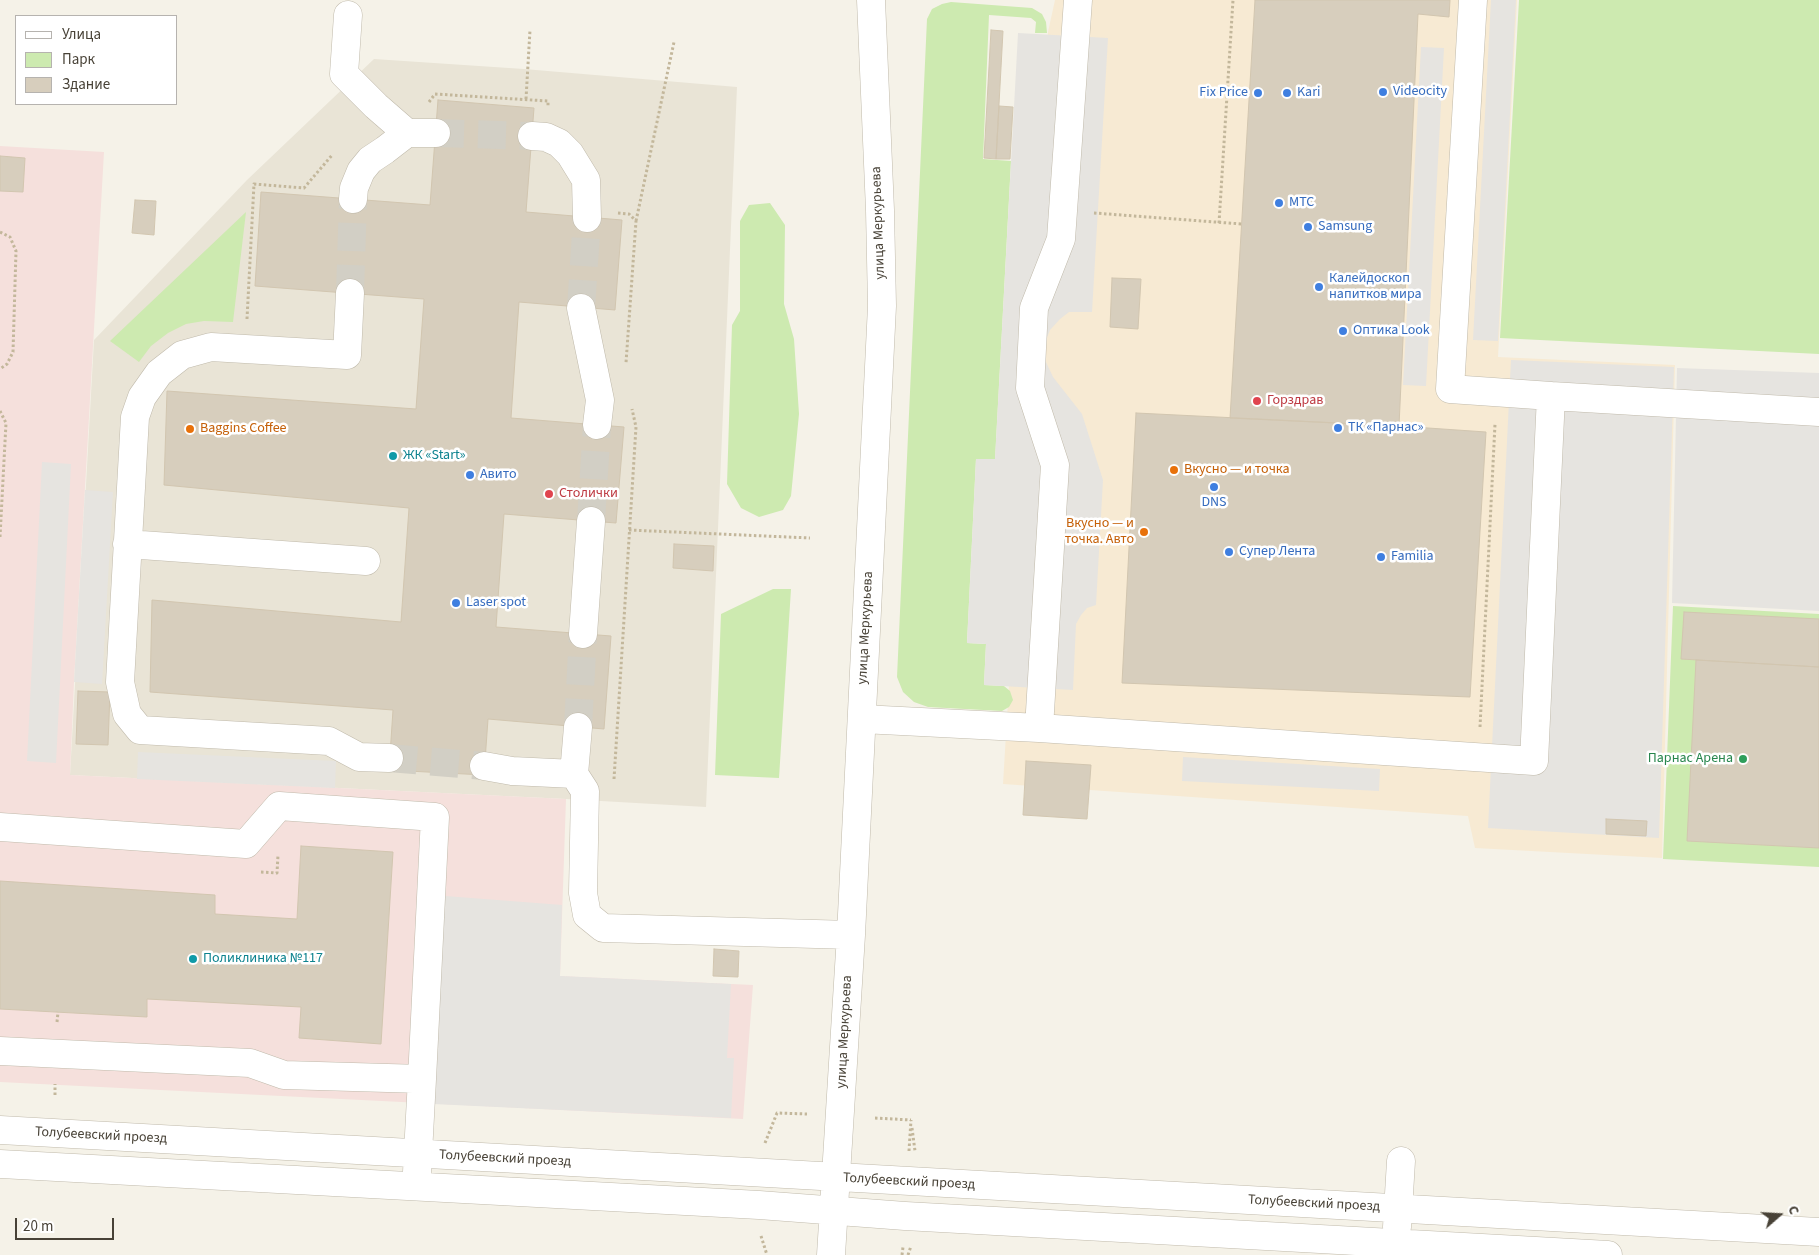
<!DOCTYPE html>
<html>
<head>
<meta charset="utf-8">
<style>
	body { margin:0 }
	#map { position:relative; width:1819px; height:1255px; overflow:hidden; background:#f5f2e8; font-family:"Source Sans 3",sans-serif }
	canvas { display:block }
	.legend { position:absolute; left:15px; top:15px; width:162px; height:90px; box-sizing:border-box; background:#fff; border:1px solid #b6b3af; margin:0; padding:6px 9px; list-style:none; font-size:15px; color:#484237 }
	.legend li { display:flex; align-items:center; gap:10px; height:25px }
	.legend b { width:25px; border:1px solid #b6b3af }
	.north { position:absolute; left:1754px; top:1190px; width:50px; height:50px; -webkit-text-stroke:4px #fff; paint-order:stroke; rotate:71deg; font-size:14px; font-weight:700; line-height:20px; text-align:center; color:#484237 }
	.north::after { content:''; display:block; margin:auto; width:18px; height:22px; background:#484237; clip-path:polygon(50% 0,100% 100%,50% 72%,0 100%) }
	.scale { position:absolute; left:15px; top:1218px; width:99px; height:22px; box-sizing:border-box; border:2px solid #484237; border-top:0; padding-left:6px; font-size:15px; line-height:18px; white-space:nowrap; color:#484237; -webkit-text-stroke:4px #fff; paint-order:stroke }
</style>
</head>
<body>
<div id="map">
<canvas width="1819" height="1255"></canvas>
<ul class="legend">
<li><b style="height:6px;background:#fff"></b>Улица</li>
<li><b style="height:14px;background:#cdeab0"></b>Парк</li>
<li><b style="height:14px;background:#d7cebd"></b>Здание</li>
</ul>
<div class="north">С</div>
<div class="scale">20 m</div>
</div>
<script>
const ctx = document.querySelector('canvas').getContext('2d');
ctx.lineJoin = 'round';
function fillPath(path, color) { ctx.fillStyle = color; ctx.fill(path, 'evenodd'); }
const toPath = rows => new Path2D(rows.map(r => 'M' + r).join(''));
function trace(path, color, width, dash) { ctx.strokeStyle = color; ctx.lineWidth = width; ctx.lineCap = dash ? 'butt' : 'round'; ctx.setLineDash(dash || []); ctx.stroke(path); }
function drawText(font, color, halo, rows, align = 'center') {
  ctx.font = font + ' "Source Sans 3",sans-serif'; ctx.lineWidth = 5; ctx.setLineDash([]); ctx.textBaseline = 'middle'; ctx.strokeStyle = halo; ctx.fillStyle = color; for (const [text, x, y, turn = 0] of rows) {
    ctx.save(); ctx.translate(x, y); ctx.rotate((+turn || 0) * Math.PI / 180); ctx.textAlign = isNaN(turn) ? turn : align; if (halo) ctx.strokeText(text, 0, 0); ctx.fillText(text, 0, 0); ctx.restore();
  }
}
fillPath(toPath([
	[374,59,524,69,737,87,706,807,566,799,70,775,94,340,247,180]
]), '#e9e4d6');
fillPath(toPath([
	[1055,0,1517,0,1498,357,1675,365,1662,858,1475,848,1468,816,1003,784,1048,32]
]), '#f7ead3');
fillPath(toPath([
	[0,146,104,152,74,682,70,775,566,799,560,976,753,985,743,1119,0,1082]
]), '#f5e0dc');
fillPath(toPath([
	[1519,0,1819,0,1819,354,1500,338],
	[951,2,1032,8,1042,14,1046,22,1047,33,1035,33,1036,22,1031,18,989,15,983,159,1011,161,995,460,976,459,967,643,986,644,984,685,1004,686,1010,691,1013,700,1009,707,1002,711,928,707,914,702,903,692,897,677,927,19,932,9,942,4],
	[770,203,785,225,784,304,794,339,799,414,791,496,783,510,759,517,741,508,727,484,732,325,740,311,740,221,749,205],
	[246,212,233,322,204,321,186,324,168,333,151,346,139,362,110,341],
	[773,589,791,589,779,778,715,775,721,614],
	[1673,606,1819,614,1819,867,1663,859]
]), '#cdeab0');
fillPath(toPath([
	[1491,0,1516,0,1498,341,1473,340],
	[1018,33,1108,38,1092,312,1069,312,1060,319,1050,330,1044,345,1046,362,1053,377,1082,414,1103,480,1096,605,1087,608,1081,615,1076,624,1073,690,984,685,986,644,967,643,976,459,995,459],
	[1421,47,1444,48,1426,386,1403,385],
	[1511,360,1674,367,1659,838,1488,828],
	[1677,368,1819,373,1819,611,1672,603],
	[42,462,71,464,56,763,27,761],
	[85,490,113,492,102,684,74,682],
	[138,752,336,761,335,788,137,779],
	[1183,757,1380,769,1379,791,1182,781],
	[445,896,562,905,560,976,731,984,727,1058,734,1058,731,1118,433,1104]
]), '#e6e4e0');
const building = toPath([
	[1255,0,1450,0,1449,17,1418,14,1399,426,1230,418,1255,0],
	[991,30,1003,31,996,159,984,158,991,30],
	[438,100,534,108,526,212,622,220,615,310,519,302,511,418,624,427,616,523,504,514,496,627,611,636,604,729,488,719,484,775,389,770,393,710,150,692,152,600,401,622,409,508,164,485,167,391,416,409,424,299,255,286,261,192,430,205,438,100],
	[999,106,1013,107,1010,159,996,159,999,106],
	[0,156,25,158,23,192,0,191,0,156],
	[135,200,156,201,154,235,132,233,135,200],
	[1112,278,1141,279,1138,329,1110,327,1112,278],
	[1136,413,1399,426,1486,432,1470,697,1122,683,1136,413],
	[674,544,714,546,713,571,673,568,674,544],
	[1684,612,1819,619,1819,667,1681,659,1684,612],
	[1696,660,1819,667,1819,848,1687,841,1696,660],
	[78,691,110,692,108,745,76,744,78,691],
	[1026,761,1091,765,1087,819,1023,815,1026,761],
	[1606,819,1647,821,1646,836,1606,834,1606,819],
	[301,846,393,852,381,1044,299,1038,301,1007,147,999,147,1017,0,1009,0,881,215,895,215,914,297,919,301,846],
	[714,949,739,951,738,977,713,976,714,949]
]);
fillPath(building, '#d7cebd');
trace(building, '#d2c6b0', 1);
trace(toPath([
	[436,133,532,136],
	[350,293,353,199],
	[581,308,587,218],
	[591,521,597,425],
	[578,727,583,634],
	[389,758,484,766]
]), '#d2cfc5', 28, [28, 14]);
const minor = toPath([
	[348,15,344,74,376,106,407,133],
	[532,136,546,137,559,143,570,154,586,180,587,218],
	[353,199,354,188,361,171,370,160,385,150,407,133,436,133],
	[350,293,347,355,211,347,182,355,159,373,142,397,135,417,120,682,127,714,140,730,329,741,359,757,389,758],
	[581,308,600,400,597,425],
	[1551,396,1819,412],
	[127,544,366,561],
	[583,634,591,521],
	[862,719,1039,728,1534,761,1551,396,1450,389,1473,0],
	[578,727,574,774,585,791,583,893,587,915,603,928,851,935],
	[1039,728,1055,465,1030,388,1034,308,1061,239,1078,0],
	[484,766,512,771,574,774],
	[0,827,246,844,279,806,435,817,422,1079,284,1075,250,1063,0,1051],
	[0,1130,1819,1232],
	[0,1164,759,1205,905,1216,1608,1255],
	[417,1172,422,1079],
	[1397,1227,1401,1161],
	[831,1255,851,935,882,306,880,210,871,0]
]);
trace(minor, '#c0baab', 29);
trace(toPath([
	[526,99,530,30],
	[429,102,435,94,548,101,548,106],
	[618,213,629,214,636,221,626,363],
	[1094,213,1242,224],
	[636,221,674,42],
	[1219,223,1233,0],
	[0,232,10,237,16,251,13,352,7,364,0,369],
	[247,319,254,184,304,188,333,154],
	[0,411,6,423,0,537],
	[629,530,810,538],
	[1480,727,1495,424],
	[614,779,636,427,632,409],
	[261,872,277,873,278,855],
	[57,1022,58,1012],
	[55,1095,55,1084],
	[875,1118,911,1120],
	[912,1128,915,1151],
	[765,1143,777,1113,807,1114],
	[909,1151,911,1120],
	[761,1236,767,1255],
	[902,1255,903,1247],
	[908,1255,911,1246]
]), '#c3b79b', 3, [2.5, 2.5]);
trace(minor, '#fff', 28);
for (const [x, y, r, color] of [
	[1383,92,5,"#3f7fe0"],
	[1258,93,5,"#3f7fe0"],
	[1287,93,5,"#3f7fe0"],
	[1279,203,5,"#3f7fe0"],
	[1308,227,5,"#3f7fe0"],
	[1319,287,5,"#3f7fe0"],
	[1343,331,5,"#3f7fe0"],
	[1257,401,5,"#e0444e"],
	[1338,428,5,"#3f7fe0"],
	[190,429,5,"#e8710a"],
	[393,456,5,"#0f9aa8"],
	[1174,470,5,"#e8710a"],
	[470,475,5,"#3f7fe0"],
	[1214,487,5,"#3f7fe0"],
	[549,494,5,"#e0444e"],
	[1144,532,5,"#e8710a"],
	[1229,552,5,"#3f7fe0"],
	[1381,557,5,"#3f7fe0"],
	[456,603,5,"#3f7fe0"],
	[1743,759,5,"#2e9e5b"],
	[193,959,5,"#0f9aa8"]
]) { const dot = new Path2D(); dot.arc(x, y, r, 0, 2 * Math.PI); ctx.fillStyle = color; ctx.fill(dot); trace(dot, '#fff', 2); }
drawText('14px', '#366cbe', '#fff', [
	["Videocity",1393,92],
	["Fix Price",1248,93,"right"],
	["Kari",1297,93],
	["МТС",1289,203],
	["Samsung",1318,227],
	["Калейдоскоп",1329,279],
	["напитков мира",1329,295],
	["Оптика Look",1353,331],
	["ТК «Парнас»",1348,428],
	["Авито",480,475],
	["DNS",1214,503,"center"],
	["Супер Лента",1239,552],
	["Familia",1391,557],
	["Laser spot",466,603]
], 'left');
drawText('14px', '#484237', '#fff', [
	["улица Меркурьева",879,223,-92],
	["улица Меркурьева",866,628,-87],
	["улица Меркурьева",845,1032,-87],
	["Толубеевский проезд",101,1136,3],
	["Толубеевский проезд",505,1159,3],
	["Толубеевский проезд",909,1182,3],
	["Толубеевский проезд",1314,1204,3]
]);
drawText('14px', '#be3a42', '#fff', [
	["Горздрав",1267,401],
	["Столички",559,494]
], 'left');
drawText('14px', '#c56008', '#fff', [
	["Baggins Coffee",200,429],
	["Вкусно — и точка",1184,470],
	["Вкусно — и",1134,524,"right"],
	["точка. Авто",1134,540,"right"]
], 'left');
drawText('14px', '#0d838f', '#fff', [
	["ЖК «Start»",403,456],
	["Поликлиника №117",203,959]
], 'left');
drawText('14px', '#27864d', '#fff', [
	["Парнас Арена",1733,759]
], 'right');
</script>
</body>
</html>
